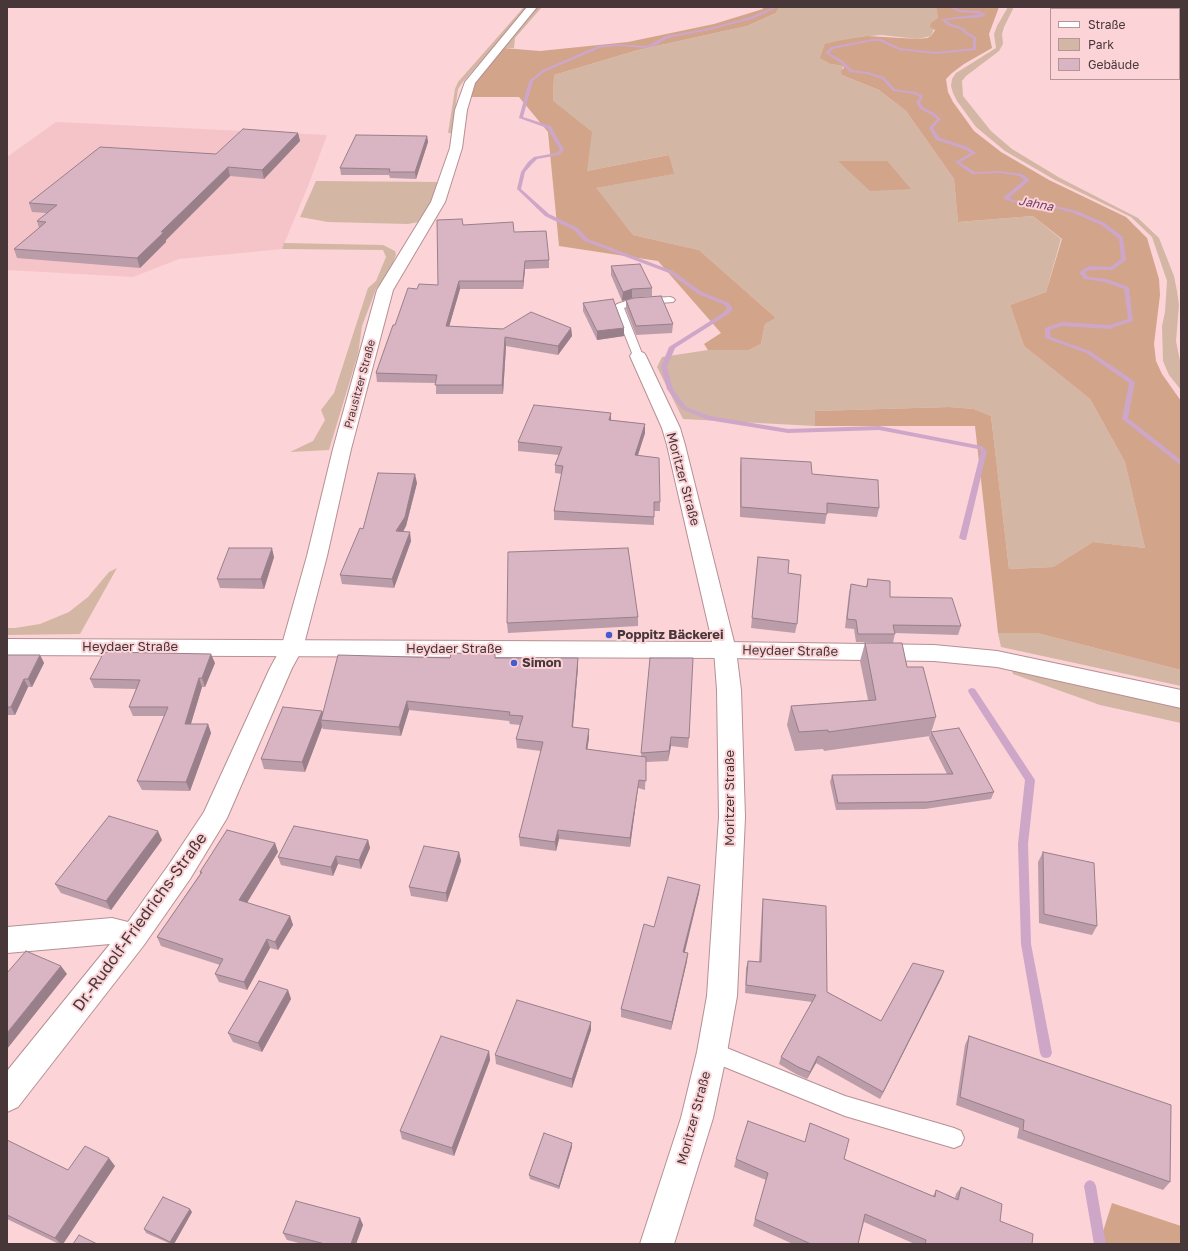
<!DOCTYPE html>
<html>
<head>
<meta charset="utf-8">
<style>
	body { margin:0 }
	#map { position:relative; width:1188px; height:1251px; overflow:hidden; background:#fcd3d7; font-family:"Golos Text",sans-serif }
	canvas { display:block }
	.frame { position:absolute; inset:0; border:8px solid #473739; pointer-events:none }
	.legend { position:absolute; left:1050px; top:8px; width:130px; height:72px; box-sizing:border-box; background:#fcd3d7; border:1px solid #b49598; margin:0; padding:5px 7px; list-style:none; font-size:12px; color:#473739 }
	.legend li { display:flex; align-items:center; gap:8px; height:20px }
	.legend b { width:20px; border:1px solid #b49598 }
</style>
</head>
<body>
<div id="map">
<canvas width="1188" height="1251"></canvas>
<div class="frame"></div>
<ul class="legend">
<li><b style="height:5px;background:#fff"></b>Straße</li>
<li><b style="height:11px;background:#d4b6a5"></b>Park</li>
<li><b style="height:11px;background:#d9b5c4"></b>Gebäude</li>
</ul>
</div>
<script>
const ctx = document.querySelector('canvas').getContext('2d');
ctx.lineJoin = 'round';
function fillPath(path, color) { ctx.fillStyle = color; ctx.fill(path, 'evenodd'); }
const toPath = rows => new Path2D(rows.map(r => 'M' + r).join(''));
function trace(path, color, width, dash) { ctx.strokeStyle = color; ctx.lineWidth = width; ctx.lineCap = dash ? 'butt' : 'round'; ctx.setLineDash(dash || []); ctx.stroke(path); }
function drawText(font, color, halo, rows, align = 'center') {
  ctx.font = font + ' "Golos Text",sans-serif'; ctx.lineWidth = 4; ctx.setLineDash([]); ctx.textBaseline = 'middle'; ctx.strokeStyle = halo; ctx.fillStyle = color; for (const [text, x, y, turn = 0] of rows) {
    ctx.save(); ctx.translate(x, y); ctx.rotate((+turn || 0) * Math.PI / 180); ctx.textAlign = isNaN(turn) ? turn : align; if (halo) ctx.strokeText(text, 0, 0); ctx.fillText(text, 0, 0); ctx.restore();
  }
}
fillPath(toPath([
	[56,122,287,133,327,135,310,181,282,249,179,259,133,277,7,270,7,157]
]), '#f5c4c9');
fillPath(toPath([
	[524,7,528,7,462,83,458,89,452,133,448,133,455,89,458,82],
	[537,7,542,7,515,38,514,48,503,48],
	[779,7,936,7,938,18,931,36,918,39,881,35,860,37,831,64,843,66,842,75,879,90,906,111,954,179,958,222,1033,216,1061,239,1046,292,1010,305,1024,346,1090,399,1125,462,1145,548,1093,542,1053,567,1009,569,991,416,974,409,948,407,815,411,815,426,683,419,657,367,662,357,708,350,749,350,761,344,765,324,776,318,699,250,633,235,595,188,673,174,669,155,587,171,553,101,554,75,638,50,747,26,776,13],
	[1008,7,1014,7,1004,27,1002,34,1003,44,999,51,966,76,962,81,963,96,991,131,1012,149,1060,178,1138,218,1159,238,1174,276,1177,291,1179,305,1176,341,1181,366,1181,390,1169,375,1163,361,1162,326,1165,312,1167,281,1152,237,1131,217,1055,180,1005,151,976,127,957,101,953,93,951,86,952,79,956,73,996,48,994,34,997,26],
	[316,181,440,182,432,201,418,222,408,224,328,222,300,217],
	[284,243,383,245,395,251,396,255,388,275,376,289,362,326,358,354,329,450,290,452,313,441,325,420,321,410,334,393,368,288,376,281,386,257,383,250,282,249],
	[117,568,80,634,7,635,7,628,15,628,40,624,69,612,88,597,109,572],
	[998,633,1037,633,1181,670,1181,686,1001,647],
	[1012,670,1181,707,1181,723,1100,705,1013,674]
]), '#d4b6a5');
fillPath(toPath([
	[762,7,779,7,776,13,747,26,638,50,554,75,553,101,592,132,587,171,669,155,674,174,596,188,633,235,699,250,776,318,765,324,761,344,749,350,708,350,704,344,721,333,658,261,559,246,548,132,519,97,469,97,475,82,503,48,540,51,628,42,714,24,763,9],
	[936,7,999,7,989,34,992,48,964,64,952,73,946,79,948,92,953,102,974,131,1001,152,1049,180,1126,217,1147,238,1159,279,1160,295,1154,344,1156,361,1162,374,1181,401,1181,670,1037,633,998,633,975,426,815,426,815,411,949,407,974,409,991,416,1009,569,1053,567,1093,542,1145,548,1125,462,1090,399,1024,346,1010,305,1046,292,1062,239,1033,216,958,222,954,179,906,111,879,90,842,75,841,71,844,68,843,66,831,64,820,58,825,44,837,41,867,36,918,39,927,38,931,36,935,30,930,27,931,23,938,18],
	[838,161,887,161,911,189,870,191],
	[1112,1203,1181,1226,1181,1244,1099,1244]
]), '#d2a489');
fillPath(toPath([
	[774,7,779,7,752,19,710,30,668,38,656,45,647,48,618,46,600,48,544,72,533,81,523,117,551,126,564,150,559,155,537,159,532,164,525,172,521,189,549,214,578,228,588,239,673,271,702,292,729,303,733,309,727,315,675,348,667,367,673,389,686,407,710,416,788,429,879,426,982,446,987,451,966,540,963,540,959,538,981,451,978,449,879,430,788,433,708,420,682,409,667,389,661,367,669,347,723,313,727,309,725,305,698,294,669,273,584,241,574,230,545,216,517,189,521,172,528,162,534,157,556,153,560,150,547,128,519,118,529,81,542,70,598,46,618,44,647,46,666,36,710,28,750,17,774,7],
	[949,7,954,7,960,10,979,11,986,14,982,17,946,20,949,23,964,28,967,32,976,37,976,50,936,54,899,50,879,41,872,41,833,49,829,53,843,61,852,70,868,72,884,77,895,89,916,92,923,96,920,102,923,107,934,113,941,119,933,128,940,138,968,147,976,153,960,162,975,172,1000,171,1022,174,1029,179,1029,181,1009,198,1013,200,1047,204,1077,211,1105,223,1123,237,1126,260,1113,270,1090,270,1085,272,1088,277,1107,279,1129,287,1133,321,1109,329,1062,326,1050,330,1051,337,1090,351,1134,381,1135,382,1128,418,1181,460,1181,465,1179,464,1122,419,1129,383,1086,353,1045,338,1045,328,1062,322,1109,325,1128,319,1124,289,1104,282,1084,279,1079,272,1089,266,1110,267,1121,259,1119,239,1101,225,1073,213,1047,206,1012,202,1004,199,1004,197,1024,180,1019,176,1000,173,972,174,955,162,971,153,964,149,936,140,929,128,937,119,932,115,920,109,916,102,920,97,914,94,893,91,882,79,867,74,850,72,841,63,825,53,831,47,872,39,881,39,900,48,936,52,973,48,973,38,965,34,962,30,947,25,941,19,982,14,959,12,949,7],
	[972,688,975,689,1035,780,1028,844,1031,944,1052,1053,1050,1057,1046,1058,1042,1057,1040,1053,1021,944,1018,844,1025,780,969,693,968,691,969,689,972,688],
	[1090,1180,1094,1182,1096,1186,1106,1244,1094,1244,1084,1186,1086,1182,1090,1180]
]), '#cea6c8');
const lane = toPath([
	[670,297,673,298,675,300,673,302,633,305,624,308,643,356,642,358,634,358,614,308,615,306,617,304,632,299,670,297],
	[712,1042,845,1096,954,1128,961,1131,964,1138,961,1145,954,1148,845,1116,705,1059,702,1052,705,1045,712,1042]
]);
const street = toPath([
	[527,7,537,7,475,83,467,110,462,148,445,202,393,290,351,449,327,556,303,648,292,668,227,818,190,879,144,945,18,1107,7,1112,7,1071,110,944,7,953,7,927,112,918,128,922,170,863,204,812,270,668,281,648,307,556,333,449,377,290,431,202,450,148,455,110,465,82,527,7],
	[638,351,644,353,646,356,680,428,685,445,736,650,741,690,745,817,737,996,727,1052,713,1118,674,1244,640,1244,681,1118,697,1052,707,996,719,817,717,690,714,650,667,445,662,428,630,356,632,353,638,351]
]);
const secondary = toPath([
	[7,639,725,642,934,645,997,651,1181,690,1181,708,997,667,934,661,725,658,7,655,7,639]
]);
trace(lane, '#b69094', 2);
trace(street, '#b69094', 2);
trace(secondary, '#b69094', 2);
fillPath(lane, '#fff');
fillPath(street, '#fff');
fillPath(secondary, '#fff');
fillPath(toPath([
	[298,133,300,141,264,179,230,176,166,240,166,242,140,268,17,258,14,249,39,228,37,221,47,213,32,212,29,203],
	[427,136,428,142,416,179,390,178,389,175,341,175,340,168],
	[463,225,514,232,549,260,549,268,525,269,523,289,460,289,449,326,503,329,571,328,572,336,558,355,506,346,503,394,436,394,436,383,377,382,376,373,395,325,417,289,438,285],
	[611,266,652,288,652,296,632,298,622,301,611,275],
	[626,300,673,324,672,333,636,335,626,309],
	[583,303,624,336,597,340,583,311],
	[611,413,611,420,645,424,645,433,638,455,660,502,660,511,654,511,654,525,554,520,554,511,562,474,555,473,555,465,559,455,518,451,518,442],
	[741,458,812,474,879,508,877,517,827,513,825,524,740,517,740,467],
	[417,483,406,526,403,532,411,541,394,588,342,584,340,575,363,529],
	[274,557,264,589,220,588,217,579],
	[758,557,788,573,797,624,795,633,751,628],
	[868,579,890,597,961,626,958,635,895,633,893,643,856,642,854,629,845,628,849,593,851,584,866,587],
	[638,617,638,626,508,633,507,623],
	[865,643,907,667,936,717,930,736,824,751,823,749,795,751,787,725,791,706,868,700,860,661],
	[7,655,40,655,44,663,32,687,28,687,15,715,7,715],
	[450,658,578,658,578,667,573,728,589,738,587,749,641,757,650,658,689,738,688,748,671,746,668,761,646,762,645,790,638,788,630,847,559,839,556,851,520,846,519,837,541,751,517,748,516,739,520,725,510,724,509,721,409,710,401,736,323,729,322,727,305,772,264,769,261,759,322,711,323,712],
	[215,663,205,687,202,687,191,724,208,724,211,733,190,791,142,790,137,781,164,716,133,716,129,707,136,689,94,688,90,679],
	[931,732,994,792,991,799,925,809,836,810,830,782,832,775,947,774,929,738],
	[162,840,111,910,61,893,55,884],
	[368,840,370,848,361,869,338,864,333,876,281,865,278,857],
	[275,843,278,852,247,903,290,916,293,925,278,950,270,948,247,990,219,982,215,974,220,965,161,946,157,937,200,874,200,872],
	[459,852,461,861,447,902,411,896,409,887],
	[1043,852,1097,926,1092,935,1039,923,1038,862],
	[700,885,699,893,684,952,687,961,671,1030,621,1017,621,1009,654,927],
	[763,899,827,992,881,1021,944,971,880,1099,816,1063,807,1079,796,1074,779,1064,781,1057,812,1002,745,993,746,968,748,961,759,962,762,907],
	[288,990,291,999,262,1052,233,1042,228,1033],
	[591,1022,591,1030,572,1088,496,1064,495,1055],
	[969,1036,1170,1182,1163,1190,1017,1138,1019,1128,956,1105,965,1045],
	[489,1051,490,1060,454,1156,402,1139,400,1131],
	[810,1123,844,1159,933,1196,936,1190,955,1198,956,1194,961,1187,1000,1221,1032,1244,915,1244,864,1222,858,1244,793,1244,753,1226,766,1180,734,1167,736,1159,805,1142],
	[7,1140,68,1170,115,1166,63,1244,59,1244,7,1219],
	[572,1147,559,1189,530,1179,529,1175],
	[192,1212,174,1244,171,1244,146,1233,144,1229],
	[360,1218,363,1225,356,1244,303,1244,287,1240,283,1233]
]), '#bb9ca9');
fillPath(toPath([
	[298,133,300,141,264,179,262,170],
	[427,136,428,142,416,179,415,172],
	[228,167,230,176,166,240,166,242,140,268,137,258,161,232],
	[525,261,525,269,523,289,523,281],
	[459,281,460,289,447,334,446,326],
	[632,289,632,298,622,301,623,292],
	[571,328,572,336,558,355,558,346],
	[624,328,624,336,597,340,597,331],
	[505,337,506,346,503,394,502,385],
	[611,413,611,422,609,420],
	[645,424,645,433,635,464,635,455],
	[415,474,417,483,406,526,398,540,396,531],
	[410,532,411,541,394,588,392,579],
	[272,548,274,557,264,589,261,579],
	[211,654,215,663,205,687,202,678],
	[40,655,44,663,32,687,28,679],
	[578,658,578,667,572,736,572,727],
	[199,678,202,687,188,733,185,724],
	[24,679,28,687,15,715,11,707],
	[407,701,409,710,401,736,399,727],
	[322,711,325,720,321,720,322,727,305,772,302,762],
	[208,724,211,733,190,791,186,782],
	[589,729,589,738,586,758,586,749],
	[671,737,671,746,668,761,669,751],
	[639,780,638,788,630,847,630,838],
	[558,830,559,839,556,851,555,842],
	[158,831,162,840,111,910,106,901],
	[368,840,370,848,361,869,359,860],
	[275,843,278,852,243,909,239,900],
	[459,852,461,861,447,902,446,893],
	[336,856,338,864,333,876,331,867],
	[700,885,699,893,683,960,683,952],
	[290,916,293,925,278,950,275,942],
	[267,939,270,948,247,990,244,982],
	[688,953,687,961,671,1030,672,1022],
	[61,966,67,974,7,1049,7,1033],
	[944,971,941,979,880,1099,883,1092],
	[288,990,291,999,262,1052,258,1043],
	[591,1022,591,1030,572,1088,572,1079],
	[489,1051,490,1060,454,1156,452,1148],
	[818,1056,816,1063,807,1079,810,1072],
	[572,1143,572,1147,559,1189,559,1186],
	[109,1158,115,1166,63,1244,61,1244,55,1238],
	[190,1209,192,1212,174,1244,172,1244,170,1242],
	[360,1218,363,1225,356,1244,351,1244]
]), '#987f89');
const building = toPath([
	[243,129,298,133,262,170,228,167,161,232,164,232,137,258,14,249,46,222,37,221,57,205,29,203,100,147,216,154,243,129],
	[356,135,427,136,415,172,389,172,390,169,340,168,356,135],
	[462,219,463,225,513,222,514,232,546,231,549,260,525,261,523,281,459,281,446,326,503,329,531,312,571,328,558,346,505,337,502,385,435,385,437,375,376,373,393,325,395,325,408,288,417,289,419,284,438,285,437,220,462,219],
	[640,264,652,288,632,289,623,292,611,266,640,264],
	[661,296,673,324,636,326,626,300,634,298,661,296],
	[613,299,624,328,597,331,583,303,613,299],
	[534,405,611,413,609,420,645,424,635,455,659,458,660,502,654,502,654,517,554,511,563,466,555,465,562,447,518,442,534,405],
	[741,458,811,462,812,474,878,480,879,508,827,503,827,514,741,507,741,458],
	[378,473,415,474,405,517,396,531,410,532,392,579,340,575,360,528,363,529,378,473],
	[229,548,272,548,261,579,217,579,229,548],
	[628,548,638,617,507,623,508,552,628,548],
	[758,557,789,560,788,573,801,575,797,624,752,618,758,557],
	[868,579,890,581,890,597,952,598,961,626,893,625,895,634,858,634,856,620,847,619,851,584,867,587,868,579],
	[865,643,902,643,907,667,923,667,936,717,828,732,828,730,799,732,791,706,876,700,865,643],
	[104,652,211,654,202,678,199,678,185,724,208,724,186,782,137,781,168,707,129,707,140,680,90,679,104,652],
	[451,653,495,654,495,658,578,658,572,727,589,729,586,749,646,757,646,781,639,780,630,838,558,830,555,842,519,837,543,742,516,739,523,716,509,715,510,712,407,701,399,727,321,720,338,655,450,658,451,653],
	[7,655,40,655,28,679,24,679,11,707,7,707,7,655],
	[650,658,693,658,689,738,671,737,669,751,641,753,650,658],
	[283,707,322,711,302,762,261,759,283,707],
	[959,728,994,792,928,802,838,803,832,775,953,774,931,732,959,728],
	[109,816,158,831,106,901,55,884,109,816],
	[294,826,368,840,359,860,336,856,331,867,278,857,294,826],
	[227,830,275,843,239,900,290,916,275,942,267,939,244,982,215,974,223,959,157,937,202,872,200,872,227,830],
	[424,846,459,852,446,893,409,887,424,846],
	[1043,852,1094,863,1097,926,1044,914,1043,852],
	[668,877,700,885,683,952,688,953,672,1022,621,1009,644,924,654,927,668,877],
	[763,899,826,906,827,992,881,1021,913,963,944,971,883,1092,818,1056,810,1072,798,1067,781,1057,816,995,746,985,748,961,761,962,763,899],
	[26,951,61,966,7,1033,7,973,26,951],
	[259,981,288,990,258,1043,228,1033,259,981],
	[517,1000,591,1022,572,1079,495,1055,517,1000],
	[441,1036,489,1051,452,1148,400,1131,441,1036],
	[969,1036,1171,1105,1170,1182,1023,1130,1024,1120,960,1097,969,1036],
	[748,1121,805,1142,810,1123,849,1139,844,1159,935,1197,936,1190,958,1200,961,1187,1002,1204,1000,1221,1033,1234,1032,1244,925,1244,926,1240,865,1214,858,1244,811,1244,755,1219,768,1173,736,1159,748,1121],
	[544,1133,572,1143,559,1186,529,1175,544,1133],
	[7,1140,68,1170,85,1146,109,1158,55,1238,7,1215,7,1140],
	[163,1197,190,1209,170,1242,144,1229,163,1197],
	[296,1201,360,1218,351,1244,325,1244,283,1233,296,1201],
	[79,1235,97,1244,73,1244,79,1235]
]);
fillPath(building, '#d9b5c4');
trace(building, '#987f89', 1);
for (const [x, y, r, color] of [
	[609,635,4,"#465bcf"],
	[514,663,4,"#465bcf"]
]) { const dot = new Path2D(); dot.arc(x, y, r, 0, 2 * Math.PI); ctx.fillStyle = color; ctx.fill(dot); trace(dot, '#fcd3d7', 1.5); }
drawText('11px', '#473739', '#fcd3d7', [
	["Prausitzer Straße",360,384,-75]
]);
drawText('italic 12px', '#6f3c69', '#fcd3d7', [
	["Jahna",1036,204,11]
]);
drawText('13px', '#473739', '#fcd3d7', [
	["Moritzer Straße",683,479,75],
	["Heydaer Straße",130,647],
	["Heydaer Straße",454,649],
	["Heydaer Straße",790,651,1],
	["Moritzer Straße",730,798,-90],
	["Moritzer Straße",694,1118,-75]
]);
drawText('bold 13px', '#473739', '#fcd3d7', [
	["Poppitz Bäckerei",617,635],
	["Simon",522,663]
], 'left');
drawText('16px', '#473739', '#fcd3d7', [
	["Dr.-Rudolf-Friedrichs-Straße",140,922,-54]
]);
</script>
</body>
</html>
